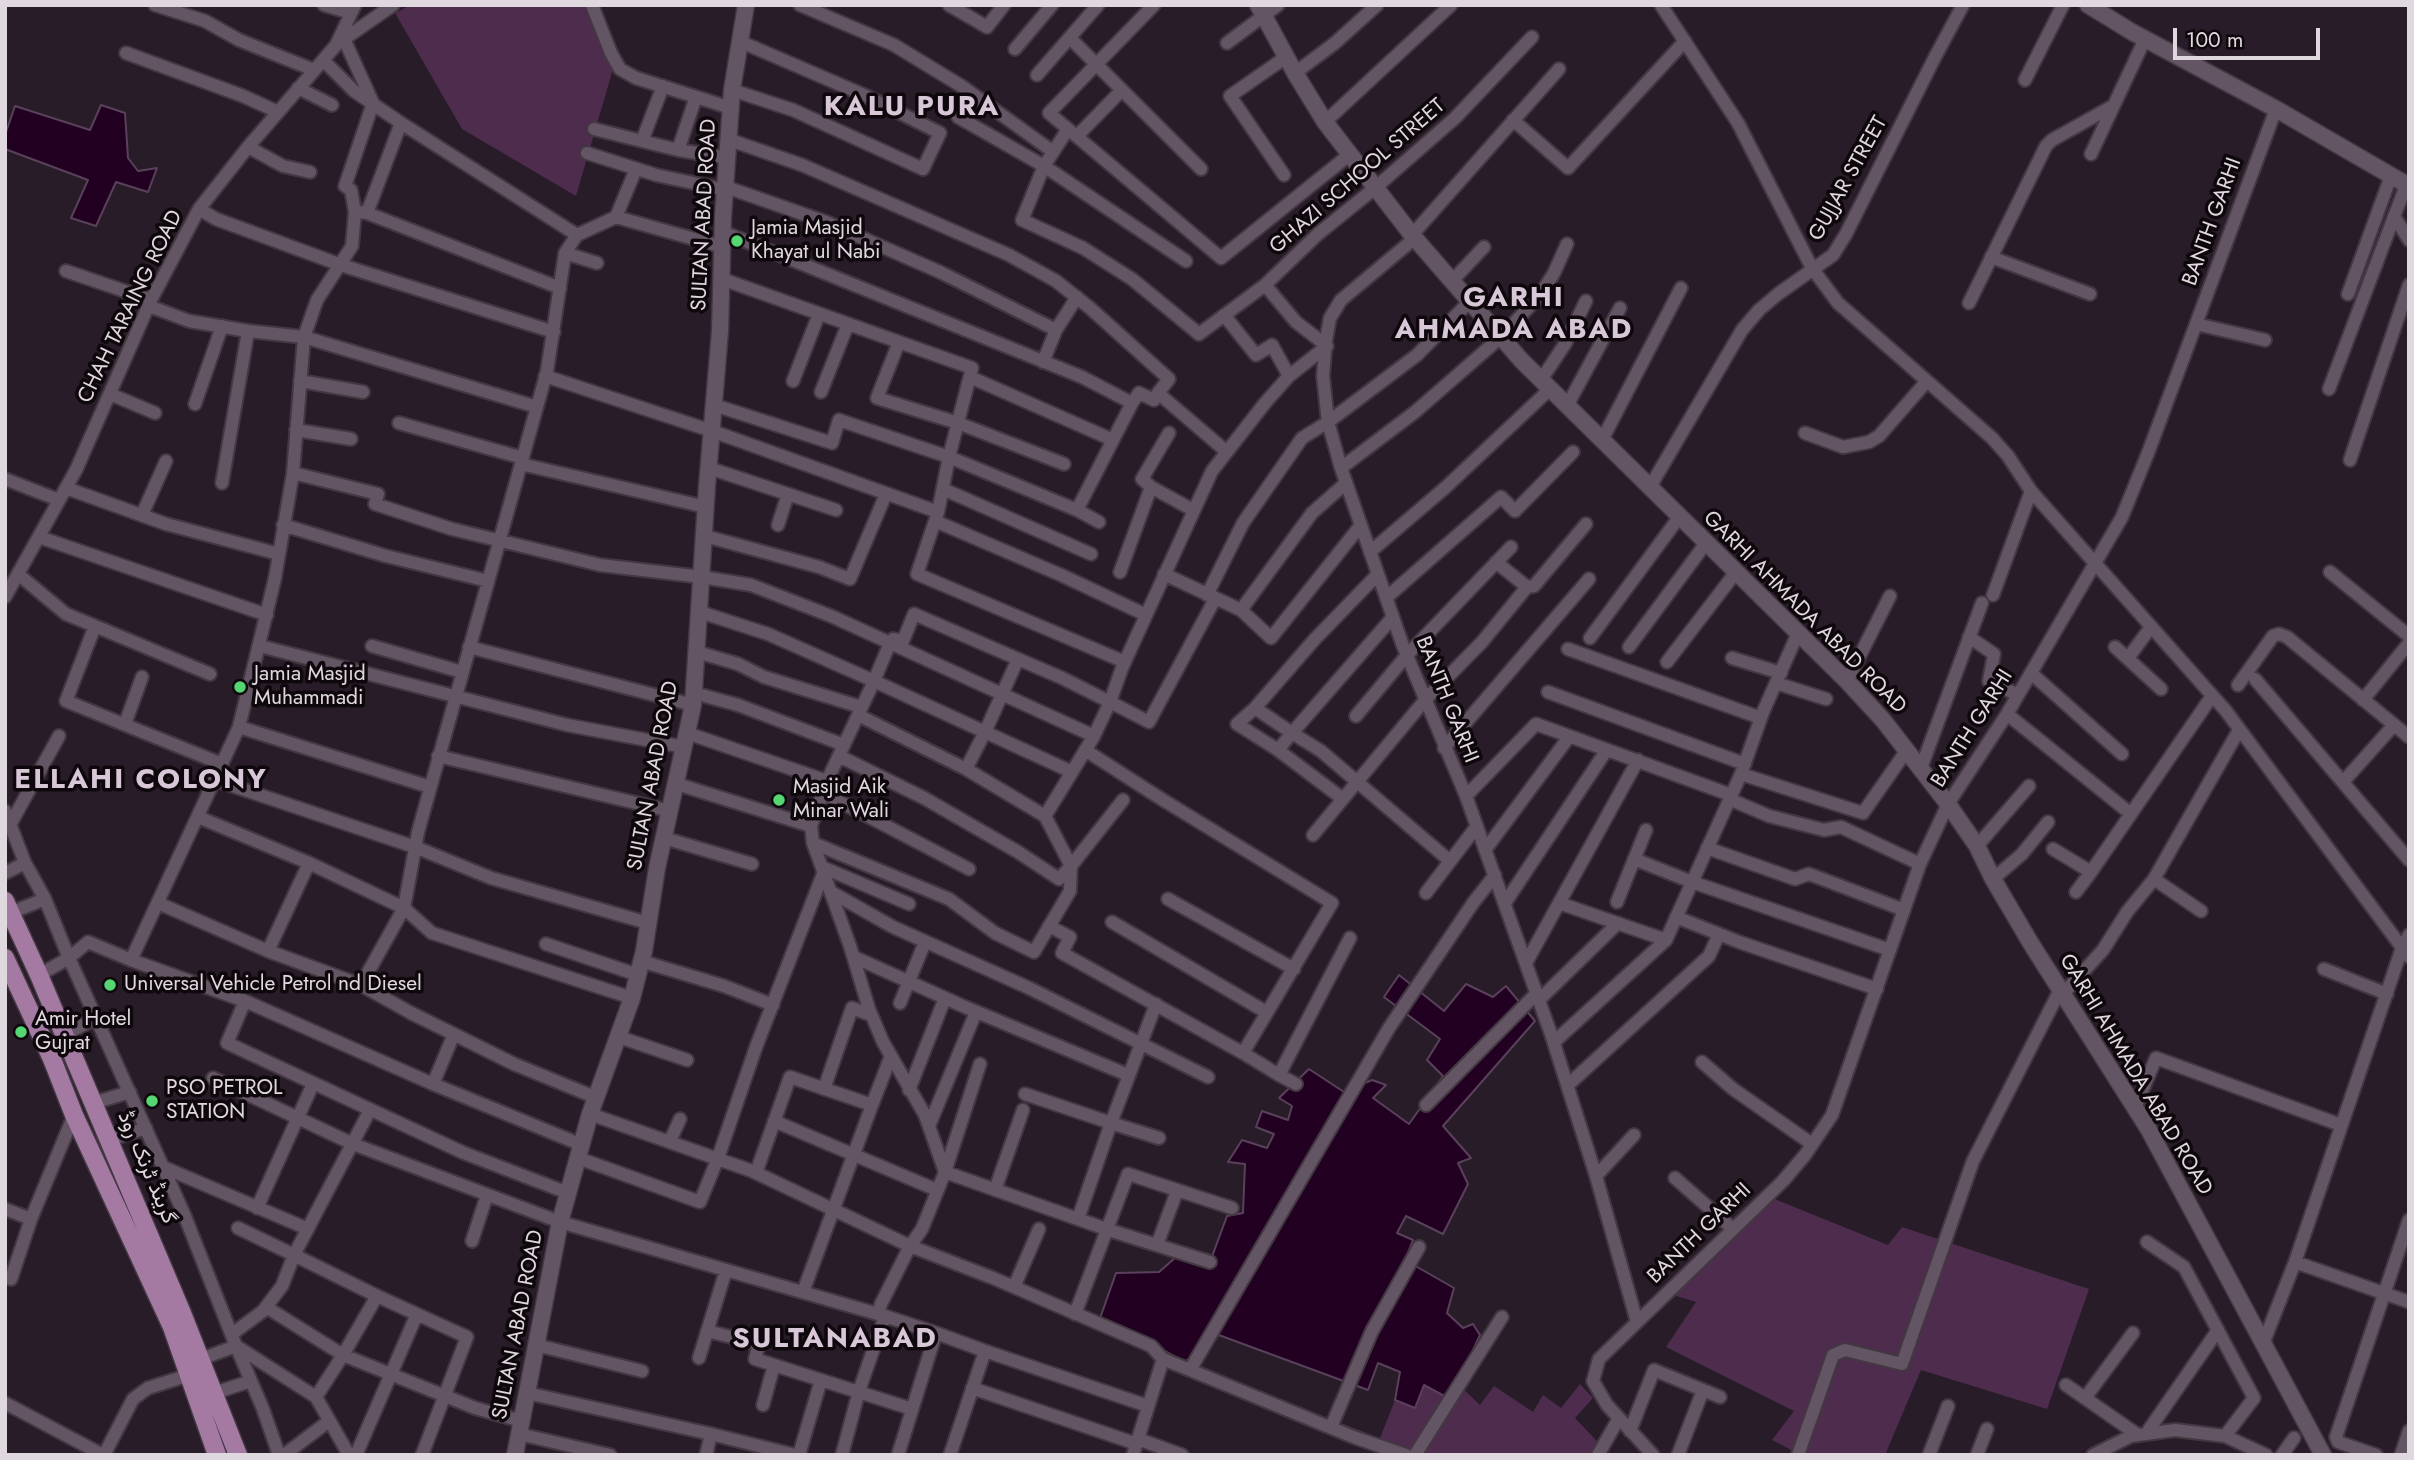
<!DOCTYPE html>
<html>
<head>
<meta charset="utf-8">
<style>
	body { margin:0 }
	#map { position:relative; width:2414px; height:1460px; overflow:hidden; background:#281c28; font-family:Jost,sans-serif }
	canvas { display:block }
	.frame { position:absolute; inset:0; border:7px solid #e0d8df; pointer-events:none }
	.scale { position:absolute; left:2173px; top:28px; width:147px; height:32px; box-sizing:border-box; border:4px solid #e0d8df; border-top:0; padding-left:9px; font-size:21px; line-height:24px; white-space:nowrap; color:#e0d8df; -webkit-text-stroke:5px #0e080d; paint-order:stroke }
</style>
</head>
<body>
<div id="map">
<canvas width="2414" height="1460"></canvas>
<div class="frame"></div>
<div class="scale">100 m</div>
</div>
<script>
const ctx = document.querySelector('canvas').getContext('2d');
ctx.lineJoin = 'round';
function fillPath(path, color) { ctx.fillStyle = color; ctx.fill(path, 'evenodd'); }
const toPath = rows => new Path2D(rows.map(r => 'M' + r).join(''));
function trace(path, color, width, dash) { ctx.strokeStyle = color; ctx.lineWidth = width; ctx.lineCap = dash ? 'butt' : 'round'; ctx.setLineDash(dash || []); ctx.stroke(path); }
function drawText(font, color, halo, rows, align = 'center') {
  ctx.font = font + ' Jost,Vazirmatn,sans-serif'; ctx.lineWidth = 7; ctx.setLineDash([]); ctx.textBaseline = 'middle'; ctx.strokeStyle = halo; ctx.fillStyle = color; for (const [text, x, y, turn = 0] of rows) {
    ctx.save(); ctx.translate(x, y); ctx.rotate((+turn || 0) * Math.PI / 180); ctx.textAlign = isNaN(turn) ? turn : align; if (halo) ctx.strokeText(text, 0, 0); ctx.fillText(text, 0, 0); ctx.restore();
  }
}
fillPath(toPath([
	[411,5,587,5,613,69,576,196,462,129,395,13],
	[1767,1196,1888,1245,1902,1227,2089,1289,2047,1409,1921,1370,1885,1455,1801,1455,1772,1440,1794,1411,1666,1347,1696,1302,1667,1293],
	[1580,1384,1593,1398,1575,1418,1610,1455,1383,1455,1334,1437,1343,1424,1380,1438,1395,1400,1415,1408,1424,1385,1459,1385,1480,1405,1494,1386,1533,1412,1543,1395,1561,1408]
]), '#4e2c4d');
const water = toPath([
	[101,105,125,113,128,158,138,171,157,168,148,192,116,182,96,226,71,218,88,180,5,149,5,135,15,106,90,130,101,105],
	[1399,975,1444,1011,1466,984,1493,997,1506,986,1535,1021,1443,1126,1471,1158,1458,1163,1468,1184,1443,1234,1406,1216,1397,1233,1413,1240,1405,1260,1454,1288,1447,1313,1463,1328,1473,1324,1480,1335,1450,1399,1424,1385,1415,1408,1395,1400,1400,1372,1378,1363,1368,1390,1216,1334,1185,1362,1122,1327,1098,1324,1116,1273,1159,1272,1176,1257,1210,1262,1227,1216,1243,1213,1245,1164,1228,1162,1242,1140,1267,1148,1274,1134,1256,1127,1262,1111,1288,1120,1292,1106,1279,1098,1309,1069,1344,1092,1372,1080,1386,1085,1373,1098,1409,1124,1443,1076,1427,1060,1440,1039,1384,997,1399,975]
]);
fillPath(water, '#210022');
trace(water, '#5a415b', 2);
const street = toPath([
	[155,5,205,21,239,40,314,70],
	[324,5,351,13],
	[592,5,611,53,620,69,636,78,731,108],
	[800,5,894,45,963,87,1052,151],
	[949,5,987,27,1004,5],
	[1154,5,1049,113,1221,258,1349,155],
	[1661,5,1738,123,1812,268,1838,303,1992,438,2008,456,2031,491,2226,711,2409,957],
	[1070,38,1201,169],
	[337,43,355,5],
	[1227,43,1278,5],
	[1015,49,1052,5],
	[126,53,243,96,278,112],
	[323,60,354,91,401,123,577,235],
	[1295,73,1335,43,1377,5],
	[1037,75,1098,5],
	[2025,80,2063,5],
	[298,88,332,105],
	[732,90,793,110,923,169,940,133,864,95,739,41],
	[958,117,1044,166,1186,261],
	[1513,120,1568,168,1685,41],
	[1325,122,1451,5],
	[594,129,678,150,728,158],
	[1068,129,1044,166,1022,220,1083,248,1132,279,1199,334,1265,285,1318,234,1375,188,1455,118,1532,37],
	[1077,136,1122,90],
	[730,140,802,165,1009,255,1056,281,1090,308,1169,379,1158,393,1227,452],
	[642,141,663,86],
	[248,147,283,166,310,172],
	[678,150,696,97],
	[587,153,656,175,726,190],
	[2091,154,2145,39],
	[1284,175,1230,96,1286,57],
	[726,187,826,222,942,273,1056,330,1077,297],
	[199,209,216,219,341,265,554,332],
	[359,212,367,213,401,123],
	[367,213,560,288],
	[2394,216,2409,240],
	[616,217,636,169],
	[1412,235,1559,69],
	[1415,238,1341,300,1330,318,1326,340,1323,376,1328,422,1341,468,1403,646,1466,796,1551,1034,1596,1176,1637,1322],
	[565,253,597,263],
	[1991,257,2090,294],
	[66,271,151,300],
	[722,279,972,368,949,457,1077,510,1132,403,1082,377,723,232],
	[1452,281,1484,247],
	[2348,294,2391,176],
	[1969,303,2046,146,2052,140,2113,106],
	[149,306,189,321,248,331,304,337,537,407],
	[1224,315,1256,355,1272,345,1289,376],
	[2196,324,2265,340],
	[899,342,877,398,958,423,1064,464],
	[1043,362,1056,330],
	[545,376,712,431,938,512,949,457,839,420,832,443,714,405],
	[970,377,1113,440],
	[1541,380,1565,344,1586,301],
	[300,381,363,392],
	[793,381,819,314],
	[2329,389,2406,185],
	[821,392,848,324],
	[110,394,155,413],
	[1132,403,1139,393,1154,400,1158,393],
	[195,404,222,326],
	[1567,406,1620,308],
	[399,423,523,458],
	[296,430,351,439],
	[1169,433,1142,479,1151,487,1193,510],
	[1805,433,1843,447,1869,442,1879,436,1927,381],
	[1602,440,1681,288],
	[2350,460,2409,285],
	[521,464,706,507],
	[709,468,836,510],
	[1341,468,1415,412,1501,337,1540,295,1554,273,1567,244],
	[293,473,378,494,375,504,452,529,600,565,702,577,751,585,831,616,1094,736],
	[5,479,59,500],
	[222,483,248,331],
	[1346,483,1312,513,1241,610,1271,638,1361,525],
	[1650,487,1742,330,1759,310,1778,294,1833,255,1846,234,1935,57,1963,5],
	[66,488,166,524,279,554],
	[943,489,1091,554],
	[1077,510,1099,522],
	[938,512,917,574,1125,662],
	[142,515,166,461],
	[935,521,1061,575,1146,615],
	[283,525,386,556,488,581],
	[778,525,788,494],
	[705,536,819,567,850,579,886,494],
	[39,537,267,615],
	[1370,552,1446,487,1550,389],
	[1496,562,1527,587],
	[1120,572,1151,487],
	[2330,572,2409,636],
	[18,574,66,614,210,674],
	[1164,574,1241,610],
	[1207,595,1243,523,1302,438,1328,422,1417,355,1470,301],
	[1993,595,2031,491],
	[5,597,76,470,151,300,199,209,248,147,337,44,393,5],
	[1386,598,1501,497,1515,511,1573,452],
	[1215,599,1149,722,1110,702,1062,678,914,614,903,641,893,639,890,643,874,681,1072,772,1094,736,1110,702,1122,668,1212,471,1265,403,1289,376,1327,346,1296,322,1265,285],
	[700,612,768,634,874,681,827,781,811,826],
	[1393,617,1292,733,1321,751,1450,861],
	[95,626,66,701,222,764],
	[1969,637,1994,654,1989,681,2018,695],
	[1590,638,1680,516],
	[260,646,567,725,684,747],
	[372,646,462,672],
	[469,647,693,705],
	[1629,647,1706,543],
	[2115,647,2161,689],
	[1568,649,1761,718],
	[697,652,738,664,764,677,861,707],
	[1732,658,1781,673],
	[2128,658,2151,627],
	[1667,662,1736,572],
	[2031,673,2122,754],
	[2255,679,2409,860],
	[1847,681,1890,596],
	[1776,683,1826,699],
	[2238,685,2273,636,2279,634,2287,637,2409,737],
	[1548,692,1745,764],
	[694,693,738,705,844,745],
	[2363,700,2409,643],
	[1255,708,1237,724,1278,750],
	[2007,714,2131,814],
	[1356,716,1407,655,1511,547],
	[125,724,142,677],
	[239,727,430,787],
	[687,733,827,781],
	[1444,748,1589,579],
	[438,756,670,811],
	[839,756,924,798,1018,852,1059,879,1071,866,1045,816,966,769,858,715],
	[1921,768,1982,603],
	[966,769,985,732,1018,659],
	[1741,774,1863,813,1907,750],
	[215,780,415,847,491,878,648,923],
	[2343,782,2394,725],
	[677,784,811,826,813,843,850,946,869,1009,883,1042,925,1115,945,1172,922,1229,910,1246,993,1278,1151,1346,1163,1359,1133,1455],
	[823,793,969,869],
	[1466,796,1536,724,1731,795],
	[1343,799,1278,750,1292,733,1255,708,1314,640,1378,574],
	[1729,799,1769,816,1824,830,1841,827,1920,864],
	[5,811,25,863,45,899,69,958,184,1214,236,1346,263,1409,279,1455],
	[1045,816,1072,772],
	[198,817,309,863,404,908,432,933,632,998],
	[11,823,59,736],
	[1313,835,1425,700,1482,642,1527,587,1534,586,1586,524],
	[664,838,752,864],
	[813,843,949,899,995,933,1034,952,1070,891,1071,866,1123,800],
	[1977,846,2029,786],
	[1707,848,1795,879,1809,874,1904,910],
	[2053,849,2091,872,2212,696],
	[1485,850,1569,737],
	[1634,859,1692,882,1890,950],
	[822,867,909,904],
	[5,873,25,863],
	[1993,879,2022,854,2048,822],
	[2154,879,2239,730],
	[831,892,893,927,1029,988,1208,1077],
	[2076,892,2091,872],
	[1426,893,1477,826],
	[1168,899,1294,969],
	[1617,902,1646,830],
	[158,903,268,951,309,863],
	[1505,903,1606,751],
	[1559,903,1666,940],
	[10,913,45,899],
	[1676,917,1739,942,1877,989],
	[1112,922,1266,1012],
	[1049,926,1070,937,1062,953,1243,1053,1332,903,1163,800,1085,750],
	[546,944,638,975],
	[268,951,361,985,404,908,418,832,547,371,565,253,577,235,616,217,723,247],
	[854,957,965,1007,1128,1075],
	[131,960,245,1001,227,1043,464,1153,568,1193],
	[641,961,724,986,773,1005],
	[1526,963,1638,760],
	[2324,969,2387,994],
	[39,975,69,958,88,942,131,960,239,727,275,578,293,473,304,337,317,300,352,246,355,212,351,190,345,186,373,103,344,39],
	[361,985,411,1013,514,1064,597,1098],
	[2063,994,2103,950,2127,912,2154,879,2201,911],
	[1539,1000,1618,923],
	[245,1001,433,1084,582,1145],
	[900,1003,925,942],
	[1156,1004,1111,1123,1159,1138],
	[64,1035,96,1018],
	[619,1037,687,1060],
	[1554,1042,1666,940,1741,774,1763,712,1798,633],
	[1243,1053,1279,1075,1350,938],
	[1702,1062,1733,1089,1812,1144],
	[980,1064,945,1172,1109,1230,1210,1262],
	[1279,1075,1296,1084],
	[213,1078,353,1144,560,1222,878,1314],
	[433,1084,454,1034],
	[1568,1085,1709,956,1719,934],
	[824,1089,852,1008,871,1015],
	[909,1090,945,998],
	[1025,1094,1111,1123,1078,1219],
	[93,1103,130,1092],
	[1426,1105,1537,993],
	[2135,1108,2156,1058,2341,1125],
	[590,1114,752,1171,910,1246,881,1304,878,1314,885,1316,859,1391,842,1455],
	[774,1121,937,1190],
	[929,1126,976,1012],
	[109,1140,146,1128],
	[670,1141,680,1119],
	[578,1158,700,1202,718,1158,756,1047,823,874],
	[163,1167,308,1229],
	[756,1173,790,1077,872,1105,891,1056],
	[1596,1176,1634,1135],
	[1675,1178,1733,1229],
	[995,1190,1023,1110],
	[257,1208,313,1084],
	[5,1209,31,1219],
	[238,1228,294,1255,370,1110],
	[472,1241,487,1195],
	[2147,1242,2184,1267,2254,1398,2225,1436],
	[1157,1245,1177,1191],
	[2295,1262,2402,948,2409,935],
	[11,1279,31,1219,74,1115],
	[1014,1287,1039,1229],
	[803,1292,872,1105],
	[377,1296,467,1337,422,1455],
	[266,1307,343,1355,316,1397],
	[1075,1314,1128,1174,1232,1208],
	[885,1316,936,1333,898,1455],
	[707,1331,759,1344,755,1359,912,1409],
	[936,1333,985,1351],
	[232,1334,263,1311,282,1286,294,1255,377,1296,343,1355,475,1408,521,1421],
	[2263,1344,2295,1262,2409,1302],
	[536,1345,642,1371],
	[699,1358,726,1270],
	[201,1359,236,1346,316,1397,349,1455],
	[1163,1359,1190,1370],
	[2066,1385,2138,1435],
	[972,1388,1137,1444],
	[214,1393,251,1381],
	[527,1393,711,1434],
	[2085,1398,2133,1333],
	[5,1403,103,1455],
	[763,1405,774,1365],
	[1331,1427,1372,1331,1419,1247],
	[1630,1431,1654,1370,1720,1397],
	[519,1434,610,1455],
	[2146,1434,2218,1330],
	[1138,1439,1182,1455],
	[104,1455,133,1399,148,1388,189,1375],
	[284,1455,329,1421],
	[356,1455,417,1314],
	[706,1455,711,1434,795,1455],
	[799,1455,821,1380],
	[950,1455,985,1351,1148,1406],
	[1406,1455,1356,1438,1190,1370,1389,1028,1473,903,1495,875],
	[1415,1455,1502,1317],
	[1598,1455,1619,1418],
	[1653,1455,1607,1405,1593,1381,1599,1359,1783,1181,1805,1155,1832,1115,1920,864,1948,804,2007,714,2122,517,2148,453,2276,109],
	[1678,1455,1703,1390],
	[1798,1455,1833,1355,1845,1350,1902,1364,1973,1161,2060,990],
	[1929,1455,1948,1406],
	[1977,1455,1987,1429],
	[2093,1455,2131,1436,2175,1430,2225,1436,2266,1455],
	[2282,1455,2294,1438],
	[2376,1455,2338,1442,2336,1437,2409,1220],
	[2401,1455,2409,1431]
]);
const secondary = toPath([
	[1258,5,1295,73,1325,122,1412,235,1452,281,1522,361,1847,681,1883,720,1948,804,1977,846,1993,879,2030,942,2149,1130,2323,1455],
	[2088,5,2132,32,2276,109,2409,186],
	[515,1455,560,1222,590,1114,632,998,644,951,657,868,693,705,707,486,720,331,723,217,732,90,746,5]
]);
const primary = toPath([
	[5,901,39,975,182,1313,238,1455],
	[5,958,52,1059,74,1115,172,1327,217,1455]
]);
trace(street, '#433842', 16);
trace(secondary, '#433842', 19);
trace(primary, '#433842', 21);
trace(street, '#635563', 12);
trace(secondary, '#635563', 16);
trace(primary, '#a47aa2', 18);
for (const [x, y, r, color] of [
	[737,241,7,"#55d672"],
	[240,687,7,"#55d672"],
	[779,800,7,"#55d672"],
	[110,985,7,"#55d672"],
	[21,1032,7,"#55d672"],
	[152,1101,7,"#55d672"]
]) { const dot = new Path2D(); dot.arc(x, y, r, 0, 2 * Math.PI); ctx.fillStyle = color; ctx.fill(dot); trace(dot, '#0e080d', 2.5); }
drawText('21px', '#e0d8df', '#0e080d', [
	["GHAZI SCHOOL STREET",1358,177,-41],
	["GUJJAR STREET",1849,179,-61],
	["SULTAN ABAD ROAD",705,215,-87],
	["BANTH GARHI",2213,222,-70],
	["CHAH TARAING ROAD",131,307,-64],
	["GARHI AHMADA ABAD ROAD",1804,613,45],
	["BANTH GARHI",1446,700,68],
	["BANTH GARHI",1973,729,-58],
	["SULTAN ABAD ROAD",654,776,-79],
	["GARHI AHMADA ABAD ROAD",2135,1075,59],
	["گرینڈ ٹرنک روڈ",146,1168,67],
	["BANTH GARHI",1700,1234,-44],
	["SULTAN ABAD ROAD",519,1325,-79]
]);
drawText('21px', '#e0d8df', '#0e080d', [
	["Jamia Masjid",751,229],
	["Khayat ul Nabi",751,253],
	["Jamia Masjid",254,675],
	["Muhammadi",254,699],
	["Masjid Aik",793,788],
	["Minar Wali",793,812],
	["Universal Vehicle Petrol nd Diesel",124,985],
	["Amir Hotel",35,1020],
	["Gujrat",35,1044],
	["PSO PETROL",166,1089],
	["STATION",166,1113]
], 'left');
ctx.letterSpacing = '2px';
drawText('bold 28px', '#d8c7d7', '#0e080d', [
	["KALU PURA",912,108],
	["GARHI",1514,299],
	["AHMADA ABAD",1514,331],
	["ELLAHI COLONY",141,781],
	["SULTANABAD",835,1340]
]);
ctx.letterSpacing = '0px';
</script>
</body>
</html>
